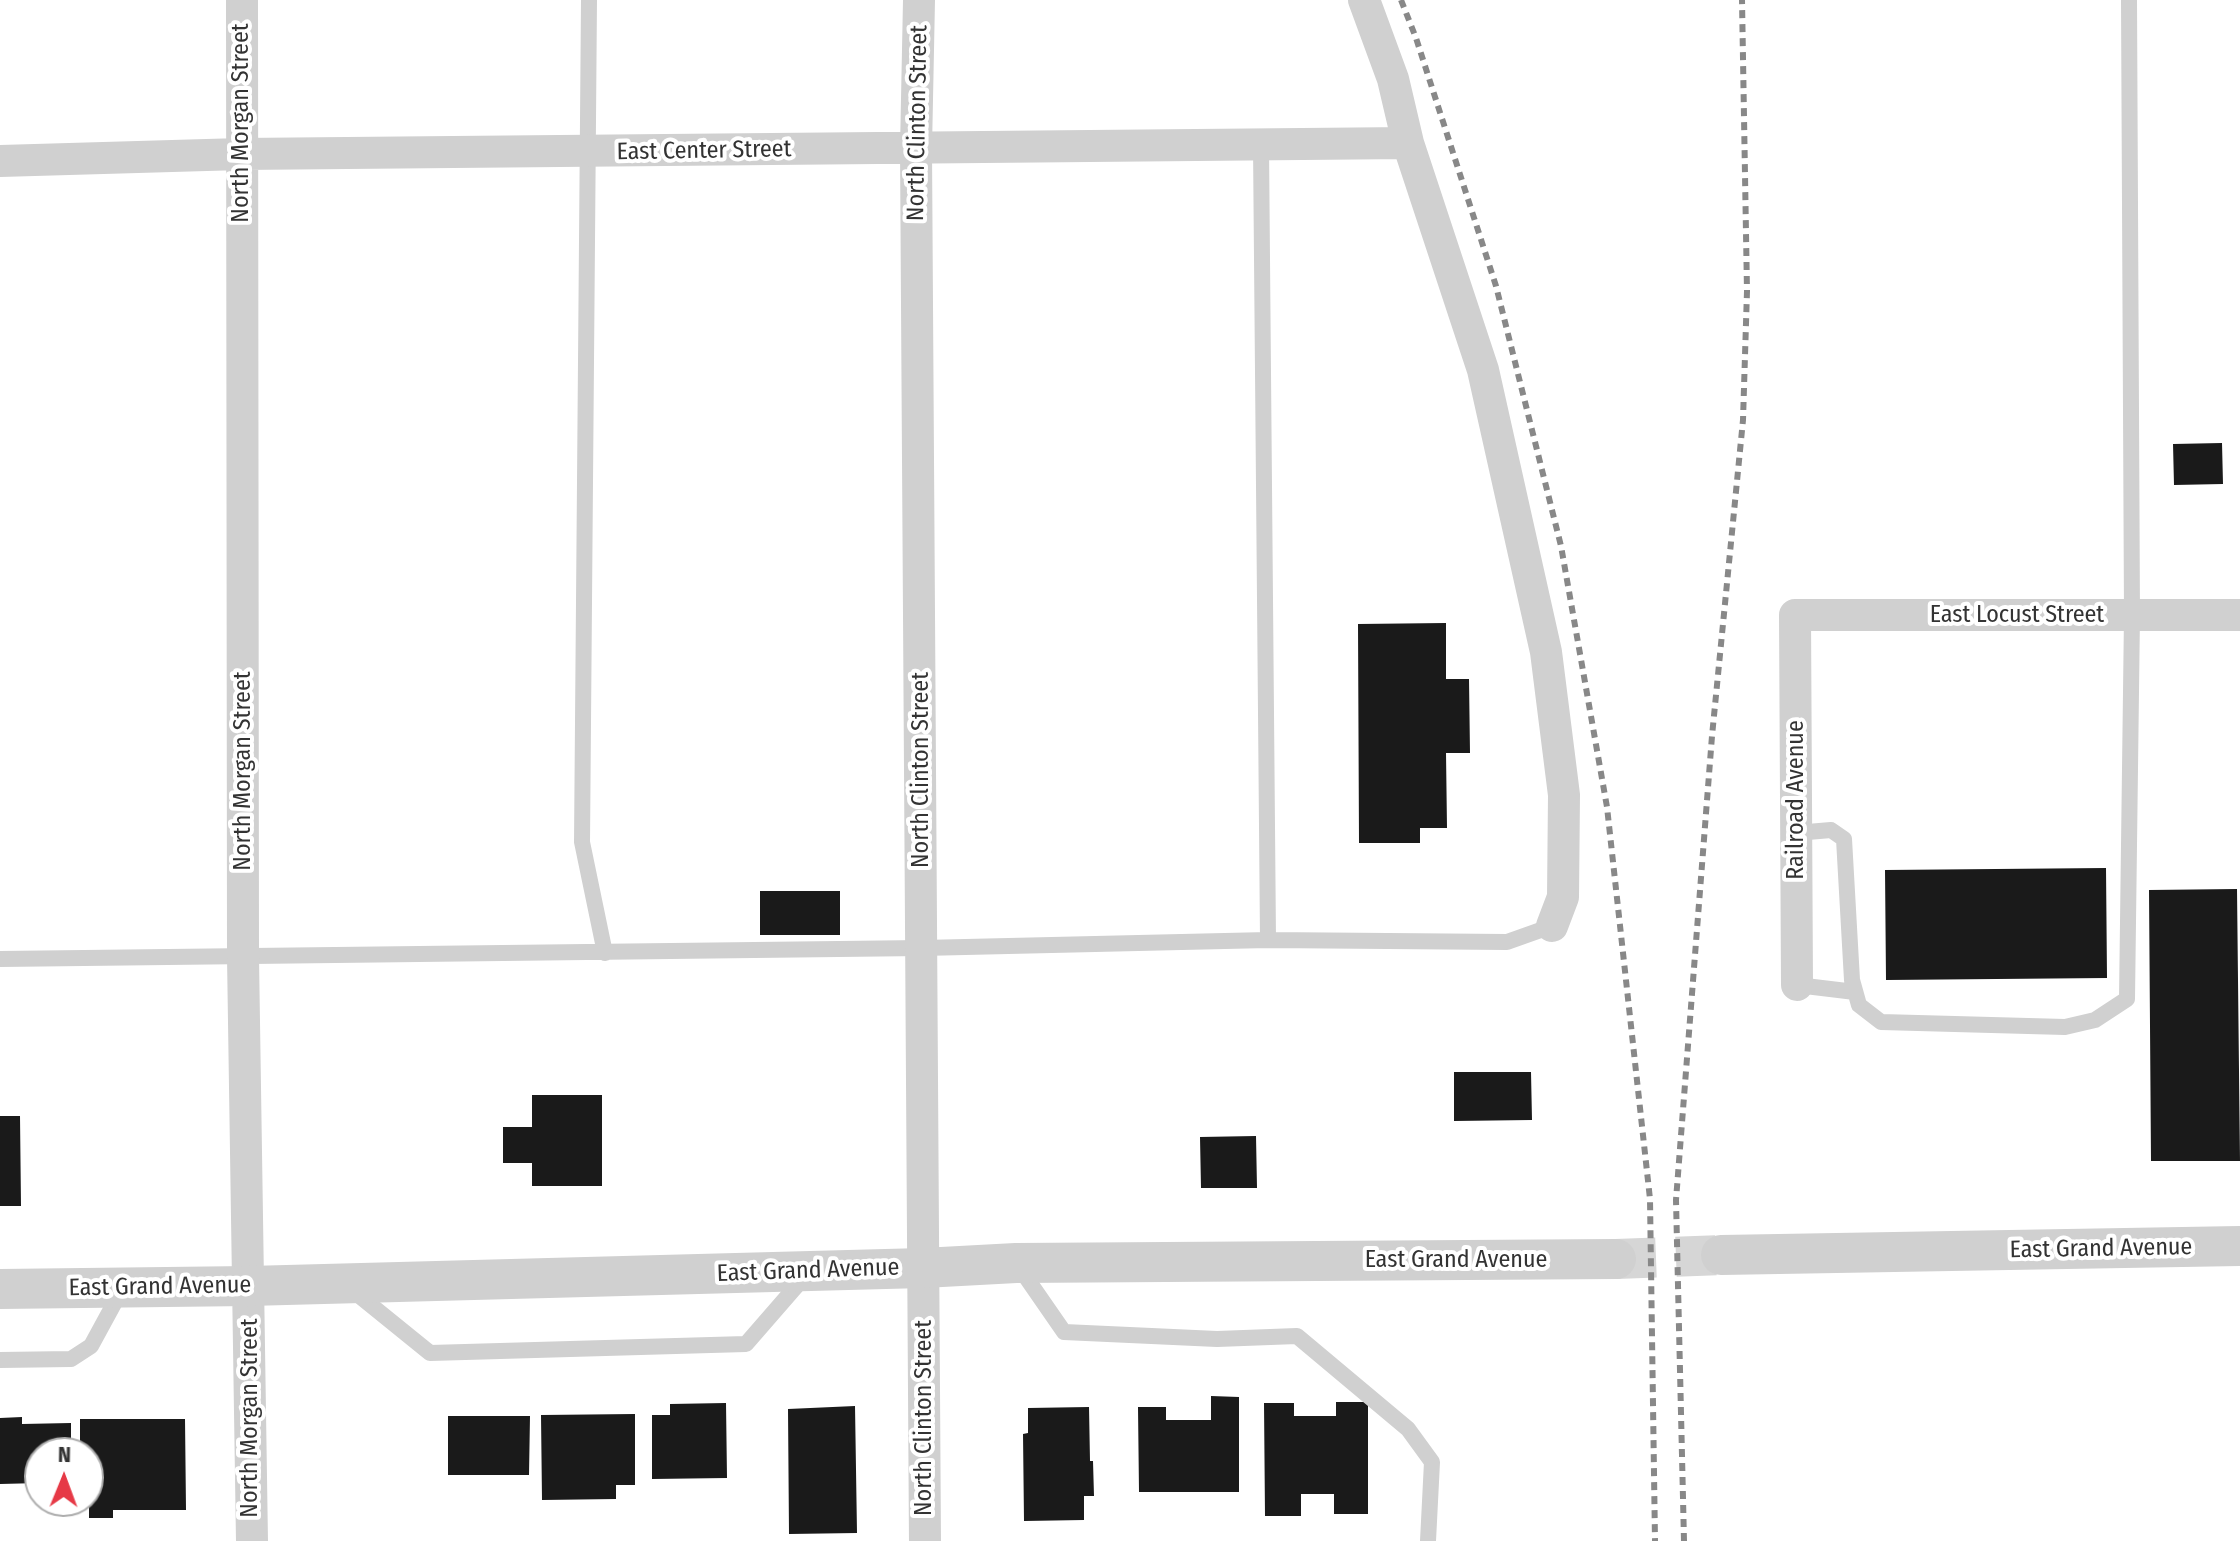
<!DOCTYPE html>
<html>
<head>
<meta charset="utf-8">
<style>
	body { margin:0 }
	#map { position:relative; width:2240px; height:1541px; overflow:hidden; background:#fff; font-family:"Fira Sans Condensed",sans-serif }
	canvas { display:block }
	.north { position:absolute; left:24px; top:1437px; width:80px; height:80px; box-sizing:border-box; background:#fff; border:2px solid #adadad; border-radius:50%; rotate:1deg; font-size:22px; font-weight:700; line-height:32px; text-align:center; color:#333 }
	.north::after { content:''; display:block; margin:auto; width:28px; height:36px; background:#e63946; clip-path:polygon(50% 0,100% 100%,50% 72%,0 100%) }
</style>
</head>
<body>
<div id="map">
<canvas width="2240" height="1541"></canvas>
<div class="north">N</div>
</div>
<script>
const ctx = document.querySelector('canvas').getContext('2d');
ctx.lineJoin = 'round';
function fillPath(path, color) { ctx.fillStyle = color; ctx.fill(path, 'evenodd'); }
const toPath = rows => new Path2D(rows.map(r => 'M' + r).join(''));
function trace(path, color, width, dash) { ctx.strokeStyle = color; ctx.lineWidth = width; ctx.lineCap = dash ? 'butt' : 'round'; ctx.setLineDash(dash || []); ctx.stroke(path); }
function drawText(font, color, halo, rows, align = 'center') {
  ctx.font = font + ' "Fira Sans Condensed",sans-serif'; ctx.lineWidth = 8; ctx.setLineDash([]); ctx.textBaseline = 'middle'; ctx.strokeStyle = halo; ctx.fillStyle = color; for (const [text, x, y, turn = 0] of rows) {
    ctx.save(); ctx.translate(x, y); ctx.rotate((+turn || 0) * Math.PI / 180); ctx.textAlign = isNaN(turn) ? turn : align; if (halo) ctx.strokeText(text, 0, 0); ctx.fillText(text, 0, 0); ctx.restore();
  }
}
fillPath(toPath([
	[2222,443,2223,484,2174,485,2173,444],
	[1446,623,1446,679,1469,679,1470,753,1446,753,1447,828,1420,828,1420,843,1359,843,1358,624],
	[2106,868,2107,978,1886,980,1885,870],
	[2237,889,2240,1161,2151,1161,2149,890],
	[760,891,840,891,840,935,760,935],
	[1454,1072,1531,1072,1532,1120,1454,1121],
	[532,1095,602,1095,602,1186,532,1186,532,1163,503,1163,503,1127,532,1127],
	[0,1116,20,1116,21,1206,0,1206],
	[1256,1136,1257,1188,1201,1188,1200,1137],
	[1211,1396,1239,1397,1239,1492,1139,1492,1138,1407,1166,1407,1166,1420,1211,1420],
	[1336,1402,1368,1402,1368,1514,1334,1514,1334,1494,1301,1494,1301,1516,1265,1516,1264,1403,1294,1403,1294,1416,1336,1416],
	[726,1403,727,1478,652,1479,652,1415,670,1415,670,1404],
	[855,1406,857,1533,789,1534,788,1409],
	[1089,1407,1090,1461,1093,1461,1094,1496,1084,1496,1084,1520,1024,1521,1023,1434,1028,1433,1028,1408],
	[635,1414,635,1485,616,1485,616,1499,542,1500,541,1415],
	[448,1416,530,1416,529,1475,448,1475],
	[22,1417,22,1424,71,1423,71,1453,40,1453,40,1483,0,1484,0,1418],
	[80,1419,185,1419,186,1510,113,1510,113,1518,89,1518,89,1448,80,1448]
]), '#1a1a1a');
trace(toPath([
	[1616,1259,1721,1255]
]), '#d6d6d6', 40, [40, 20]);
trace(toPath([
	[589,0,582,842,605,953],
	[1261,145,1268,940],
	[1796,833,1831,830,1844,839,1852,980,1859,1005,1881,1022,2065,1027,2095,1020,2127,999,2132,615,2129,0],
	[0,959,922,948,1268,940,1507,942,1552,926],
	[1797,985,1855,992],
	[1019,1267,1064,1332,1217,1339,1297,1336,1408,1429,1432,1462,1428,1541],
	[351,1289,430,1353,746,1344,806,1275],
	[0,1360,71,1359,91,1346,122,1289]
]), '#d0d0d0', 16);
trace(toPath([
	[242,0,243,957,252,1541],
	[919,0,916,149,925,1541],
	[1364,0,1393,79,1408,143,1483,370,1546,652,1564,795,1563,897,1552,926],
	[0,161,241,154,1408,143],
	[1797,985,1795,615,2240,615]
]), '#d0d0d0', 32);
trace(toPath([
	[1721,1255,2240,1246],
	[0,1289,249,1286,923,1268,1016,1263,1616,1259]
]), '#d0d0d0', 40);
trace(toPath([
	[1401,0,1416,38,1496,286,1561,546,1607,807,1650,1199,1655,1541],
	[1684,1541,1676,1200,1712,736,1743,420,1747,291,1742,0]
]), '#888', 6, [8, 6]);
drawText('24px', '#333', '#fff', [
	["North Morgan Street",241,123,-90],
	["North Clinton Street",918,123,-89],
	["East Center Street",704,151,-1],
	["East Locust Street",2017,615],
	["North Clinton Street",921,770,-90],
	["North Morgan Street",243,771,-90],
	["Railroad Avenue",1796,800,-90],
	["East Grand Avenue",2101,1249,-1],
	["East Grand Avenue",1456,1260],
	["East Grand Avenue",808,1271,-2],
	["East Grand Avenue",160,1287,-1],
	["North Morgan Street",250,1418,-90],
	["North Clinton Street",924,1418,-90]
]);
</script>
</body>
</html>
